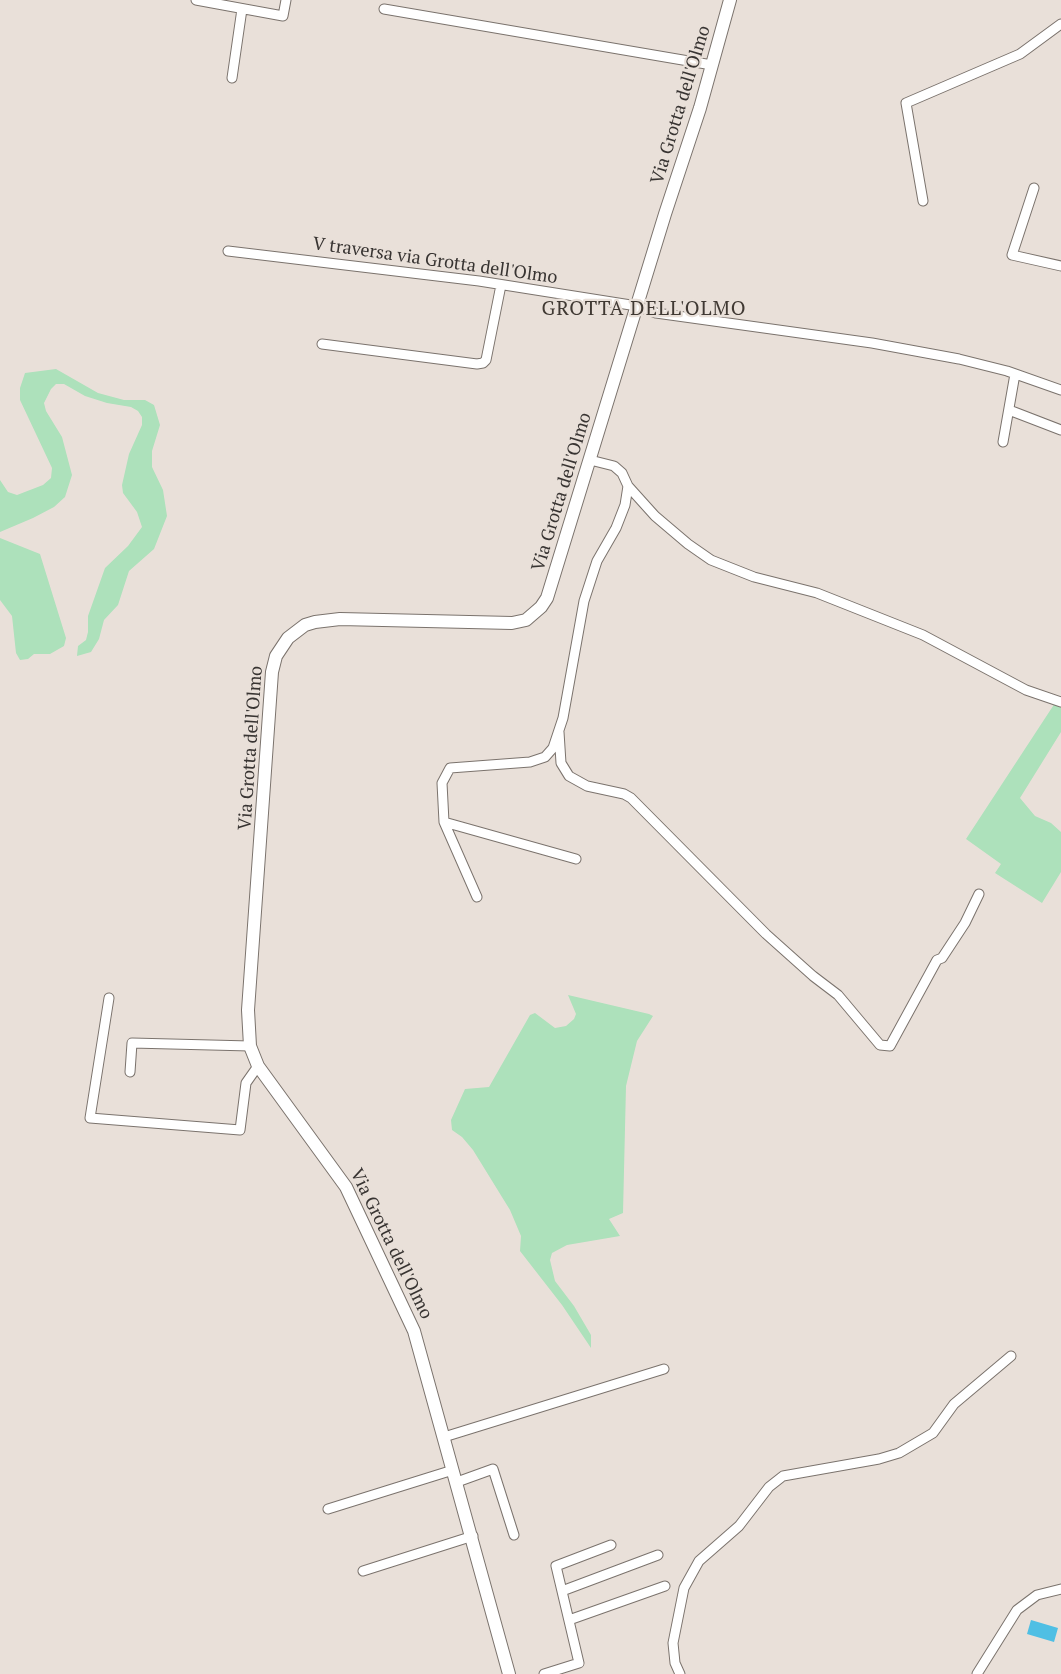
<!DOCTYPE html>
<html>
<head>
<meta charset="utf-8">
<style>
	body { margin:0 }
	canvas { display:block; background:#e9e0d9 }
</style>
</head>
<body>
<canvas width="1061" height="1674"></canvas>
<script>
const ctx = document.querySelector('canvas').getContext('2d');
ctx.lineJoin = 'round';
function fillPath(path, color) { ctx.fillStyle = color; ctx.fill(path, 'evenodd'); }
const toPath = rows => new Path2D(rows.map(r => 'M' + r).join(''));
function trace(path, color, width, dash) { ctx.strokeStyle = color; ctx.lineWidth = width; ctx.lineCap = dash ? 'butt' : 'round'; ctx.setLineDash(dash || []); ctx.stroke(path); }
function drawText(font, color, halo, rows, align = 'center') {
  ctx.font = font + ' "PT Serif",serif'; ctx.lineWidth = 4.5; ctx.setLineDash([]); ctx.textBaseline = 'middle'; ctx.strokeStyle = halo; ctx.fillStyle = color; for (const [text, x, y, turn = 0] of rows) {
    ctx.save(); ctx.translate(x, y); ctx.rotate((+turn || 0) * Math.PI / 180); ctx.textAlign = isNaN(turn) ? turn : align; if (halo) ctx.strokeText(text, 0, 0); ctx.fillText(text, 0, 0); ctx.restore();
  }
}
fillPath(toPath([
	[56,369,98,393,124,400,145,400,154,405,160,425,152,451,152,467,163,490,167,516,154,549,129,571,118,605,104,620,99,639,91,652,77,656,78,646,86,640,88,632,88,616,105,568,128,546,142,527,137,512,123,493,122,485,129,454,142,425,142,417,138,411,131,407,107,403,85,396,64,384,56,384,51,389,44,403,46,411,62,437,72,475,65,497,54,507,33,518,0,532,0,480,8,492,17,495,43,485,51,478,52,468,20,400,20,388,25,373],
	[0,538,40,554,66,638,64,646,50,654,34,654,28,659,20,660,16,653,12,616,0,600],
	[1055,703,1061,705,1061,732,1020,798,1035,816,1051,823,1061,832,1061,872,1042,903,995,873,1001,864,966,839],
	[568,995,649,1014,653,1016,637,1041,626,1086,623,1213,609,1219,620,1236,567,1245,552,1253,550,1260,555,1281,574,1306,591,1335,591,1348,562,1305,520,1251,521,1236,510,1210,473,1150,462,1137,452,1130,451,1120,465,1089,489,1087,530,1015,535,1013,555,1028,566,1026,574,1019,576,1014]
]), '#ade1bb');
fillPath(toPath([
	[1031,1620,1058,1628,1054,1642,1027,1634]
]), '#4fbfe4');
const street = toPath([
	[196,0,283,16,286,0],
	[384,9,712,65],
	[232,78,242,9],
	[1034,188,1012,255,1061,266],
	[923,201,906,103,1020,54,1061,24],
	[228,251,479,281,637,306,656,313,872,343,959,359,1007,371,1061,390],
	[322,344,477,364,483,363,486,360,501,285],
	[1009,410,1061,430],
	[1003,442,1015,374],
	[590,460,614,466,622,473,628,486,655,516,688,544,711,560,754,577,817,593,923,635,1026,690,1061,702],
	[559,732,561,763,569,776,587,786,624,794,631,798,766,934,813,976,838,995,880,1045,890,1046,937,960,942,958,965,923,979,894],
	[444,822,576,859],
	[477,897,444,822,442,783,450,768,530,762,545,757,553,748,563,718,584,601,597,561,616,528,625,505,628,486],
	[109,998,90,1118,240,1130,246,1083,258,1066],
	[130,1072,132,1043,250,1046],
	[444,1437,664,1369],
	[457,1482,493,1469,514,1535],
	[328,1509,453,1470],
	[363,1571,473,1536],
	[562,1591,658,1555],
	[569,1620,665,1586],
	[544,1674,579,1663,556,1566,611,1545],
	[680,1674,675,1663,673,1643,684,1588,699,1561,739,1526,769,1487,783,1476,879,1459,899,1453,933,1433,954,1404,1011,1356],
	[977,1674,1017,1610,1037,1595,1061,1589]
]);
const secondary = toPath([
	[509,1674,414,1331,346,1187,258,1066,250,1046,248,1010,272,672,276,656,288,638,305,625,315,622,340,619,512,623,526,620,541,607,547,598,665,214,700,108,730,0]
]);
trace(street, '#7b736d', 11);
trace(secondary, '#7b736d', 14);
trace(street, '#fff', 9);
trace(secondary, '#fff', 12);
drawText('18px', '#383432', '#e9e0d9', [
	["Via Grotta dell'Olmo",681,105,-73],
	["V traversa via Grotta dell'Olmo",435,261,8],
	["Via Grotta dell'Olmo",562,492,-73],
	["Via Grotta dell'Olmo",251,748,-86],
	["Via Grotta dell'Olmo",391,1244,64]
]);
ctx.letterSpacing = '1px';
drawText('20px', '#403933', '#e9e0d9', [
	["GROTTA DELL'OLMO",644,309]
]);
ctx.letterSpacing = '0px';
</script>
</body>
</html>
